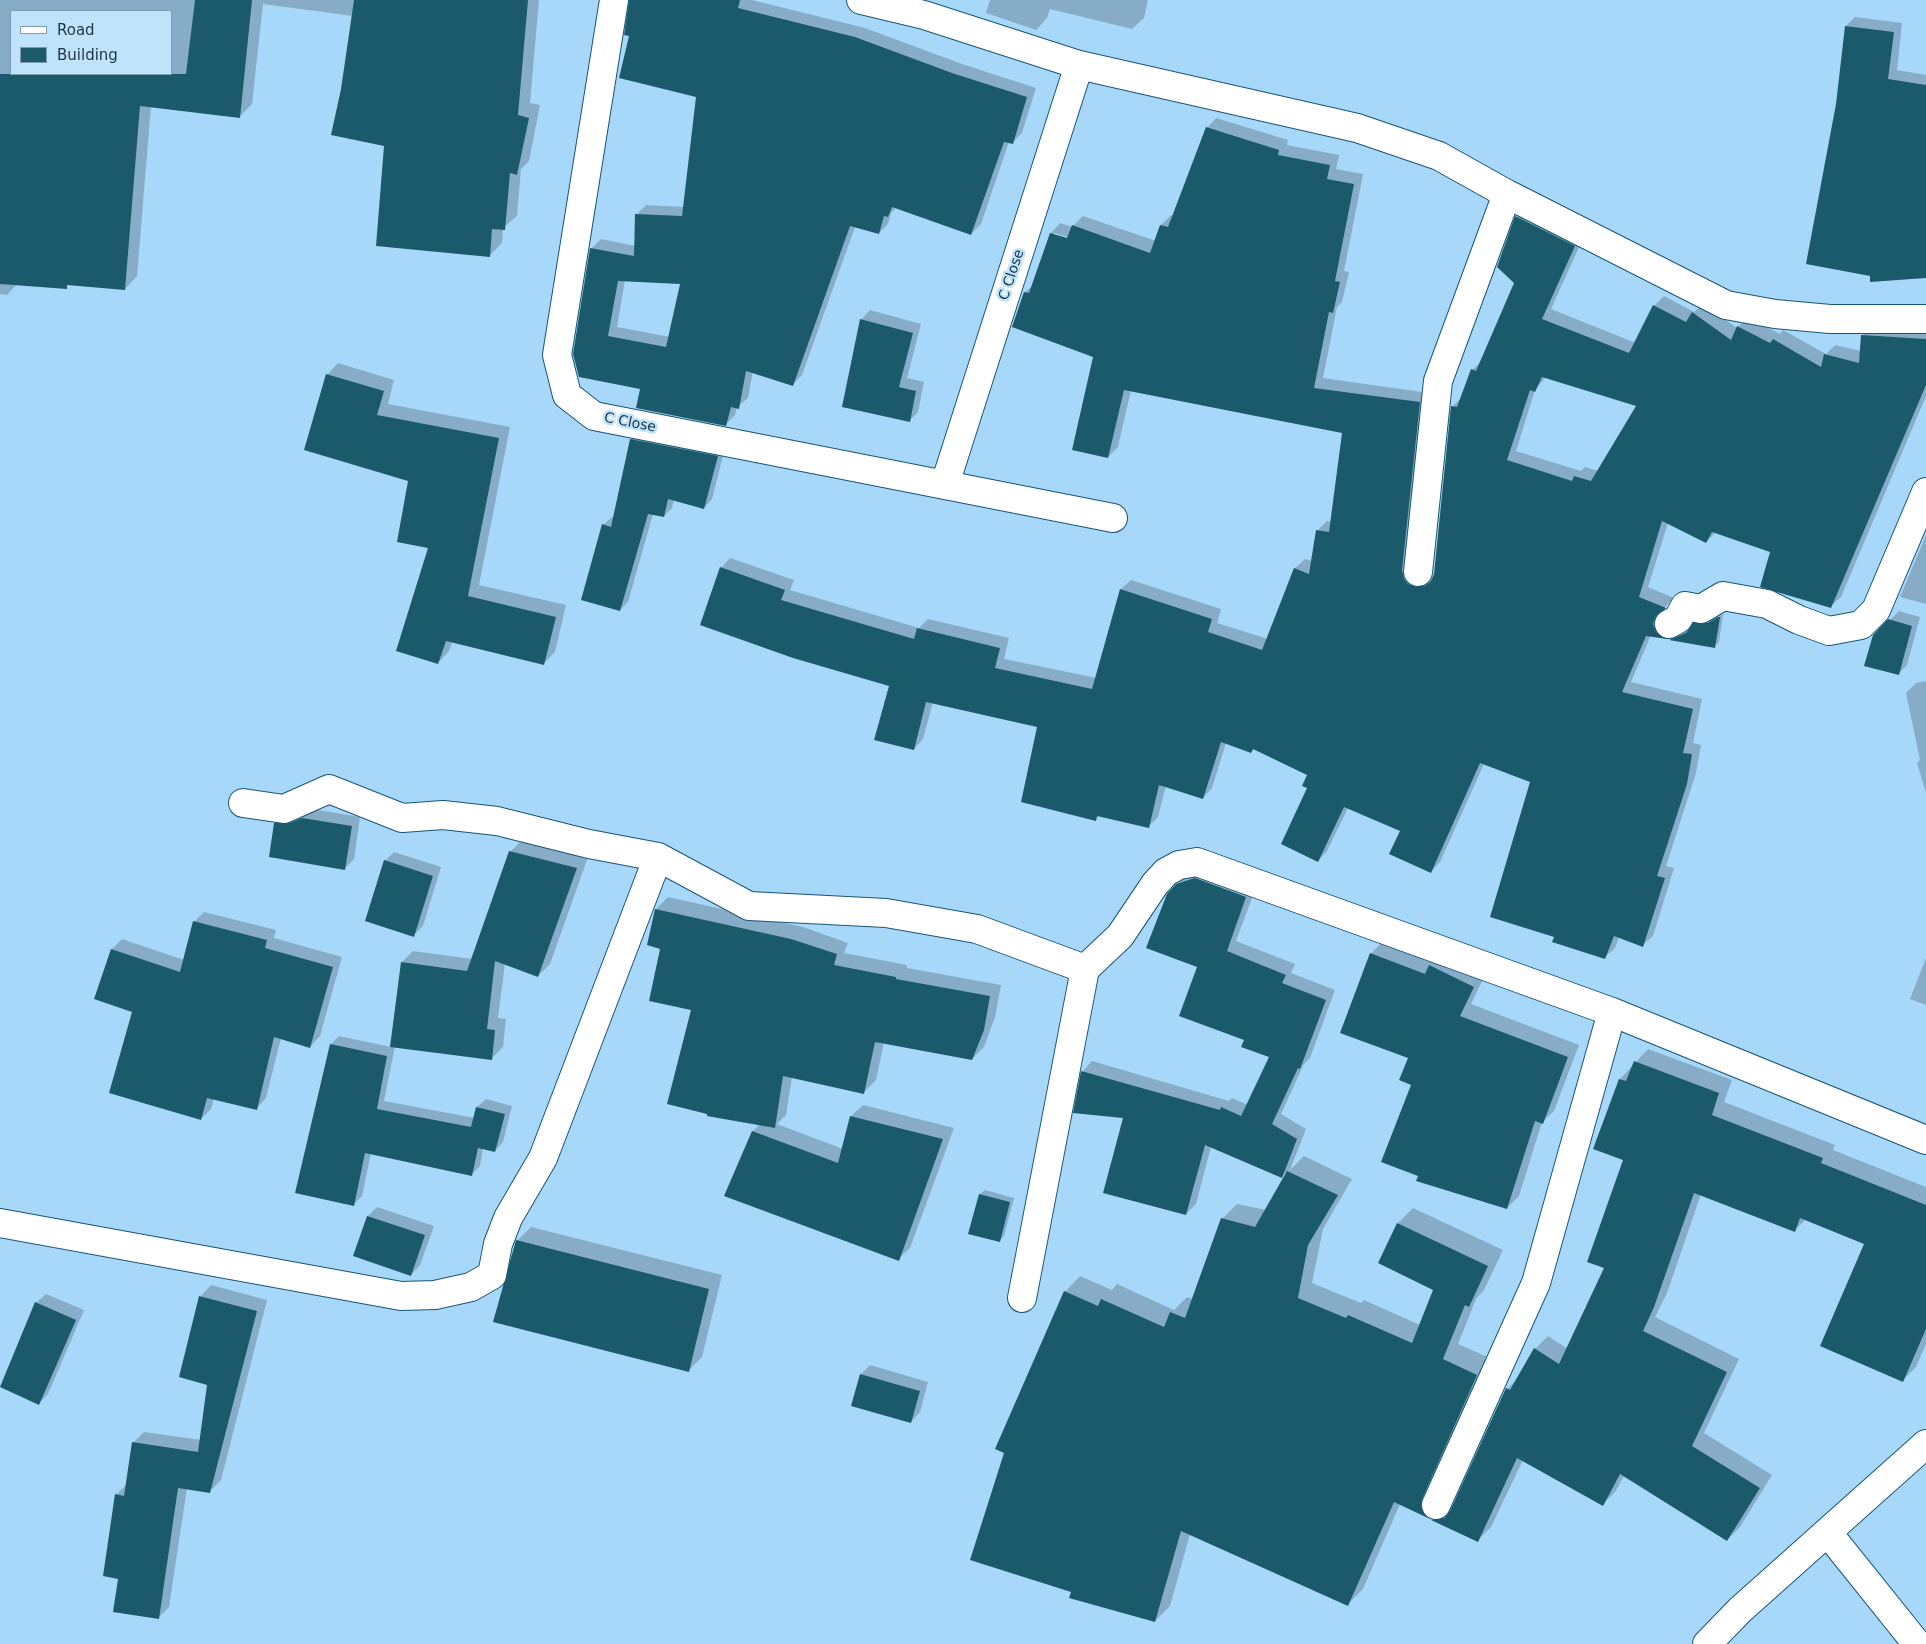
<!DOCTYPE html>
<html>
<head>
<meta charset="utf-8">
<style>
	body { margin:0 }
	#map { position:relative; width:1926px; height:1644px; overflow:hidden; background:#a8d8f9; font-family:"DejaVu Sans",sans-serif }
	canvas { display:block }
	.legend { position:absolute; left:10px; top:10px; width:162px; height:65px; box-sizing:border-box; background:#c0e3fc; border:1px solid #7e9db3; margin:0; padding:6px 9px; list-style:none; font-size:15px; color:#1c3445 }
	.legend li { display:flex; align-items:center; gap:10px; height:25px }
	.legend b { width:25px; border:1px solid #7e9db3 }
</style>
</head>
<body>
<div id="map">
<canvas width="1926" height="1644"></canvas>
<ul class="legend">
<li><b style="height:6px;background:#fff"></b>Road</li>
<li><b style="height:14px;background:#1b5a6b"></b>Building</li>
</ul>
</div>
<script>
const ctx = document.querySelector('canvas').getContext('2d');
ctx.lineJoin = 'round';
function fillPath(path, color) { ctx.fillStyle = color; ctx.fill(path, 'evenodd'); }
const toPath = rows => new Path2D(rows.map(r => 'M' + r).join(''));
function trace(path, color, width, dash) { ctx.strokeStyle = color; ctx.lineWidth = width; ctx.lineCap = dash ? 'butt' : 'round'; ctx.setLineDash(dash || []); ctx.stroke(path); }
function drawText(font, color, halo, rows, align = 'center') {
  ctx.font = font + ' "DejaVu Sans",sans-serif'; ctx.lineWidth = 5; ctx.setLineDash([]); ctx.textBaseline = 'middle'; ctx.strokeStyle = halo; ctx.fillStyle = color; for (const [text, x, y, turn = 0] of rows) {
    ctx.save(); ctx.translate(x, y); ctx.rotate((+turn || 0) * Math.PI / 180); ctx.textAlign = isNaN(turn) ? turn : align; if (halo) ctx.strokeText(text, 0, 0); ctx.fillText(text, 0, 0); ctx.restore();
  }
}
fillPath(toPath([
	[0,0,539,0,530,103,540,105,529,161,521,169,517,216,503,228,502,243,489,256,386,145,342,89,353,16,263,4,252,104,240,116,151,106,137,276,125,289,70,284,66,287,17,284,7,295,0,294],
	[11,11,171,11,171,74,11,74],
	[632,0,752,0,865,28,962,64,1036,88,1022,133,1012,143,1009,142,981,224,971,234,896,207,891,213,888,224,879,233,855,227,802,375,793,384,753,371,748,398,737,407,735,415,725,425,642,388,580,376,591,249,601,239,635,246,636,215,646,205,684,207,698,97,630,35],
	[625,280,682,282,670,337,617,327],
	[990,0,1148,0,1144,18,1132,29,1050,9,1047,18,1036,30,986,13],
	[1855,17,1902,23,1897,70,1926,75,1926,276,1837,104,1846,26],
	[1216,118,1288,140,1287,145,1339,155,1336,169,1363,174,1344,271,1349,272,1342,302,1337,307,1323,378,1429,393,1426,578,1434,577,1435,574,1452,407,1462,397,1472,370,1482,361,1515,283,1517,217,1526,207,1584,236,1551,309,1636,343,1654,306,1664,296,1694,312,1703,304,1737,328,1748,317,1780,334,1783,330,1826,354,1835,345,1861,351,1863,335,1872,325,1926,328,1926,396,1841,597,1831,606,1771,552,1716,532,1706,542,1668,523,1648,587,1674,598,1664,608,1663,614,1676,629,1667,638,1651,635,1631,682,1702,699,1693,743,1701,745,1696,773,1666,866,1674,868,1653,936,1643,945,1619,937,1615,948,1605,957,1555,936,1531,782,1484,764,1440,862,1431,872,1402,831,1348,808,1327,851,1318,861,1308,774,1255,748,1251,752,1226,743,1212,788,1203,798,1166,785,1158,817,1149,826,1100,815,1096,819,1039,726,933,702,923,739,914,749,890,685,721,568,730,558,794,580,790,590,919,628,928,619,1009,638,1004,659,1097,678,1121,589,1131,580,1221,609,1217,623,1268,639,1295,568,1305,559,1312,561,1317,531,1327,521,1332,522,1344,432,1131,390,1118,447,1108,457,1095,356,1025,292,1033,285,1051,233,1060,223,1072,227,1083,216,1156,241,1161,225,1171,215,1174,216,1207,128],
	[1054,233,1074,239,1073,242,1054,235],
	[1546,377,1638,405,1598,471,1585,467,1581,471,1516,451,1535,390],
	[870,310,921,324,907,378,924,382,918,412,909,421,861,320],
	[338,363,394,380,388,404,510,427,479,585,566,605,555,652,544,663,452,642,449,651,438,663,430,547,410,480,327,375],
	[639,431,725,448,712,499,704,508,674,500,672,508,664,516,653,514,628,602,620,610,603,525,612,517,614,517,631,440],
	[1926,535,1926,604,1900,597],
	[1899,611,1920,617,1907,665,1898,674,1874,636],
	[1723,614,1719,642,1715,646,1672,639,1690,629,1699,620,1714,619],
	[1926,681,1926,793,1917,763,1920,760,1906,693,1916,683],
	[312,809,360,817,354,859,344,869,275,824,285,815],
	[522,840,588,857,550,964,538,976,505,963,498,1018,506,1019,503,1047,491,1059,395,1046,384,1101,475,1118,477,1107,486,1099,512,1106,503,1142,495,1151,483,1148,480,1166,471,1175,371,1153,362,1196,353,1205,297,1192,331,1044,339,1036,391,1047,402,962,413,951,473,959,510,852],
	[394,852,441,867,423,926,414,935,385,861],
	[1206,869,1256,887,1236,941,1295,964,1291,973,1335,990,1310,1058,1304,1064,1281,1114,1306,1129,1290,1170,1304,1156,1352,1179,1323,1229,1312,1283,1361,1303,1364,1300,1420,1325,1435,1289,1398,1223,1413,1208,1503,1250,1484,1290,1476,1299,1458,1344,1492,1359,1443,1502,1428,1517,1400,1504,1363,1589,1348,1604,1190,1534,1170,1606,1155,1621,1072,1591,1065,1292,1080,1276,1112,1290,1117,1284,1174,1310,1187,1297,1193,1299,1222,1219,1237,1204,1266,1210,1289,1170,1281,1177,1211,1147,1196,1204,1186,1214,1124,1116,1075,1112,1083,1071,1092,1061,1229,1101,1232,1098,1248,1105,1270,1056,1246,1039,1199,966,1177,885,1187,875],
	[668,897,803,927,848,943,844,953,907,965,907,968,1001,985,995,1017,984,1047,972,1059,884,1042,876,1080,864,1092,792,1077,786,1115,777,1124,843,1149,851,1116,863,1105,954,1128,910,1248,898,1259,726,1195,753,1131,760,1124,693,1009,662,948,649,945,656,909],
	[204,912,276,930,274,938,342,957,320,1036,310,1047,281,1038,266,1098,256,1109,214,1099,211,1109,201,1119,133,1011,95,998,112,949,122,939,184,960,194,922],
	[1382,942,1485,975,1471,1004,1579,1045,1554,1111,1542,1122,1519,1196,1507,1208,1420,1176,1410,1057,1371,954],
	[1926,958,1926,1005,1910,999],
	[1648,1049,1732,1080,1724,1102,1835,1145,1833,1150,1926,1187,1926,1344,1916,1367,1903,1380,1866,1243,1806,1219,1794,1231,1701,1194,1667,1293,1655,1317,1739,1359,1704,1433,1772,1475,1740,1527,1727,1540,1624,1476,1615,1492,1602,1505,1523,1460,1491,1527,1478,1540,1433,1519,1445,1507,1454,1506,1507,1389,1520,1376,1535,1349,1548,1336,1568,1349,1606,1267,1624,1159,1620,1079],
	[985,1190,1014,1198,1004,1236,999,1241,970,1233,980,1194],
	[377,1207,434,1226,420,1265,411,1275,355,1255,368,1216],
	[531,1227,722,1275,702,1357,688,1371,517,1241],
	[211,1285,267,1300,221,1480,210,1491,187,1488,169,1607,158,1618,120,1578,116,1495,127,1484,133,1443,144,1432,201,1440,208,1384,180,1376,201,1296],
	[46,1294,84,1310,48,1394,39,1403,36,1303],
	[870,1365,928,1382,920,1412,911,1422,861,1374]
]), '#0003');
fillPath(toPath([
	[195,0,252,0,240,118,140,106,125,290,67,285,67,289,0,284,0,74,186,74],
	[354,0,528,0,518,115,529,118,517,175,510,173,505,230,492,229,490,257,376,246,384,146,331,135,341,89],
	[629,0,740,0,738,8,855,37,952,73,1027,97,1013,144,1004,142,971,235,892,207,888,217,884,216,879,234,850,226,793,386,746,371,739,409,731,407,726,426,636,408,640,389,579,377,573,354,590,248,634,256,635,214,682,216,696,97,619,78,629,36,624,35],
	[618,281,680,284,666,347,608,336],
	[1845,26,1894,32,1888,79,1926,85,1926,278,1870,282,1870,276,1806,264,1836,104],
	[1206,127,1279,150,1278,155,1330,165,1327,179,1354,184,1335,281,1340,282,1333,313,1329,312,1314,388,1420,402,1402,570,1404,579,1408,584,1416,587,1425,586,1431,581,1434,574,1451,406,1457,407,1471,369,1476,371,1514,283,1497,267,1515,216,1575,246,1542,319,1629,353,1653,305,1686,322,1692,312,1731,340,1737,326,1770,343,1773,339,1821,367,1824,354,1859,363,1861,335,1926,339,1926,385,1831,608,1760,587,1770,552,1712,532,1706,543,1662,521,1639,597,1666,608,1656,616,1653,624,1656,632,1667,639,1646,636,1622,692,1693,709,1683,753,1692,754,1687,784,1657,876,1665,878,1643,947,1614,936,1605,959,1552,942,1554,937,1490,917,1530,782,1480,763,1431,873,1389,854,1400,831,1344,807,1318,862,1281,844,1307,788,1302,786,1307,775,1253,749,1251,753,1221,742,1203,799,1159,785,1149,828,1097,816,1096,821,1021,802,1037,727,926,702,914,750,874,740,889,686,793,658,700,625,720,567,785,590,781,600,914,639,917,628,1000,648,995,668,1092,689,1120,589,1212,619,1208,632,1262,650,1294,568,1309,574,1316,530,1329,532,1342,433,1124,390,1108,458,1072,450,1093,357,1012,327,1024,292,1029,293,1050,233,1067,238,1072,225,1150,253,1160,225,1168,227],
	[1542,377,1636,406,1591,481,1574,476,1572,481,1507,460,1530,390,1535,392],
	[860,319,913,333,899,387,916,391,910,422,842,407],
	[326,374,384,391,377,415,499,438,468,596,556,617,544,665,446,641,438,664,396,651,428,548,397,542,408,481,304,450],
	[630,439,718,456,704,509,668,499,664,517,648,514,620,611,581,600,602,524,611,527],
	[1718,617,1720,617,1715,648,1669,640,1686,633,1693,623,1708,623],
	[1888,619,1912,626,1899,675,1864,666,1873,635],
	[302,818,352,826,345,870,269,857,274,823,290,823],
	[509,851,577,868,538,977,495,961,487,1029,495,1030,492,1060,390,1047,401,962,467,971],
	[384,860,433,876,414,937,365,921],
	[1195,878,1246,897,1227,951,1286,975,1282,983,1326,1000,1300,1069,1298,1068,1272,1124,1297,1139,1282,1178,1205,1145,1186,1215,1103,1193,1123,1118,1073,1113,1081,1071,1220,1110,1221,1107,1241,1116,1269,1057,1241,1047,1244,1040,1179,1016,1197,967,1146,948,1167,894,1176,884],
	[655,909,791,939,837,954,834,965,896,977,896,979,990,996,984,1030,972,1060,875,1042,864,1094,783,1076,775,1128,707,1116,707,1114,667,1104,691,1010,649,1001,660,949,647,945],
	[193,921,267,940,265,948,333,967,310,1048,274,1037,257,1110,207,1098,201,1120,109,1093,132,1012,94,999,111,949,180,972],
	[1370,953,1425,974,1429,965,1474,987,1460,1016,1568,1057,1543,1124,1535,1121,1507,1209,1416,1181,1418,1176,1381,1162,1411,1085,1399,1080,1408,1058,1340,1033],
	[330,1044,387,1056,377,1109,471,1127,476,1107,505,1114,495,1152,478,1148,472,1176,365,1153,354,1206,295,1193],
	[1634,1061,1719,1093,1712,1115,1823,1158,1821,1163,1926,1205,1926,1329,1903,1382,1820,1346,1864,1244,1800,1218,1795,1232,1694,1193,1654,1307,1643,1331,1727,1372,1692,1446,1760,1488,1727,1541,1620,1474,1603,1506,1517,1458,1478,1542,1431,1520,1445,1518,1450,1511,1506,1388,1510,1390,1534,1348,1559,1364,1604,1268,1587,1262,1623,1160,1593,1149,1619,1079,1626,1081],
	[850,1116,943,1139,899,1261,724,1196,752,1131,838,1163],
	[1287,1171,1338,1195,1308,1245,1298,1298,1346,1318,1348,1315,1412,1343,1433,1290,1378,1263,1397,1223,1488,1266,1469,1307,1465,1305,1443,1359,1477,1375,1422,1499,1421,1507,1428,1518,1394,1502,1348,1606,1181,1531,1155,1622,1069,1598,1071,1592,970,1560,1004,1453,995,1449,1064,1291,1098,1306,1101,1299,1164,1327,1170,1312,1185,1318,1221,1218,1255,1227],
	[979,1194,1010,1202,1000,1242,968,1234],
	[367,1216,425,1235,411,1276,353,1256],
	[516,1240,709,1289,689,1372,493,1322],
	[199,1296,257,1311,210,1493,178,1488,159,1619,113,1612,118,1579,103,1576,115,1494,124,1496,132,1442,198,1452,207,1385,179,1377],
	[35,1302,76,1320,39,1405,0,1387],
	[860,1374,920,1391,911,1423,851,1406]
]), '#1b5a6b');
const minor = toPath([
	[614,0,557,355,567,395,594,416,1113,518],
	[861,0,924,15,1079,65,1357,128,1439,156,1507,194,1726,305,1775,314,1830,319,1926,319],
	[945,484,1079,65],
	[1418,572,1438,381,1507,194],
	[1669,624,1678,619,1685,606,1701,609,1723,596,1767,604,1799,620,1829,631,1861,625,1876,610,1926,492],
	[243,803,284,809,329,789,402,818,443,815,497,821,589,844,658,857,749,906,886,913,977,929,1085,969],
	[0,1223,401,1296,435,1295,471,1287,492,1275,498,1244,508,1218,543,1158,658,857],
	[1022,1298,1085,969,1120,936,1155,884,1166,872,1179,865,1197,862,1612,1012,1926,1140],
	[1436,1505,1536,1283,1612,1012],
	[1828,1533,1917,1644],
	[1707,1644,1740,1610,1926,1444]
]);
trace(minor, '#175578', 30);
trace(minor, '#fff', 28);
drawText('14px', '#1c3445', '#c0e3fc', [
	["C Close",1012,275,-72],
	["C Close",630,423,11]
]);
</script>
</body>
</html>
